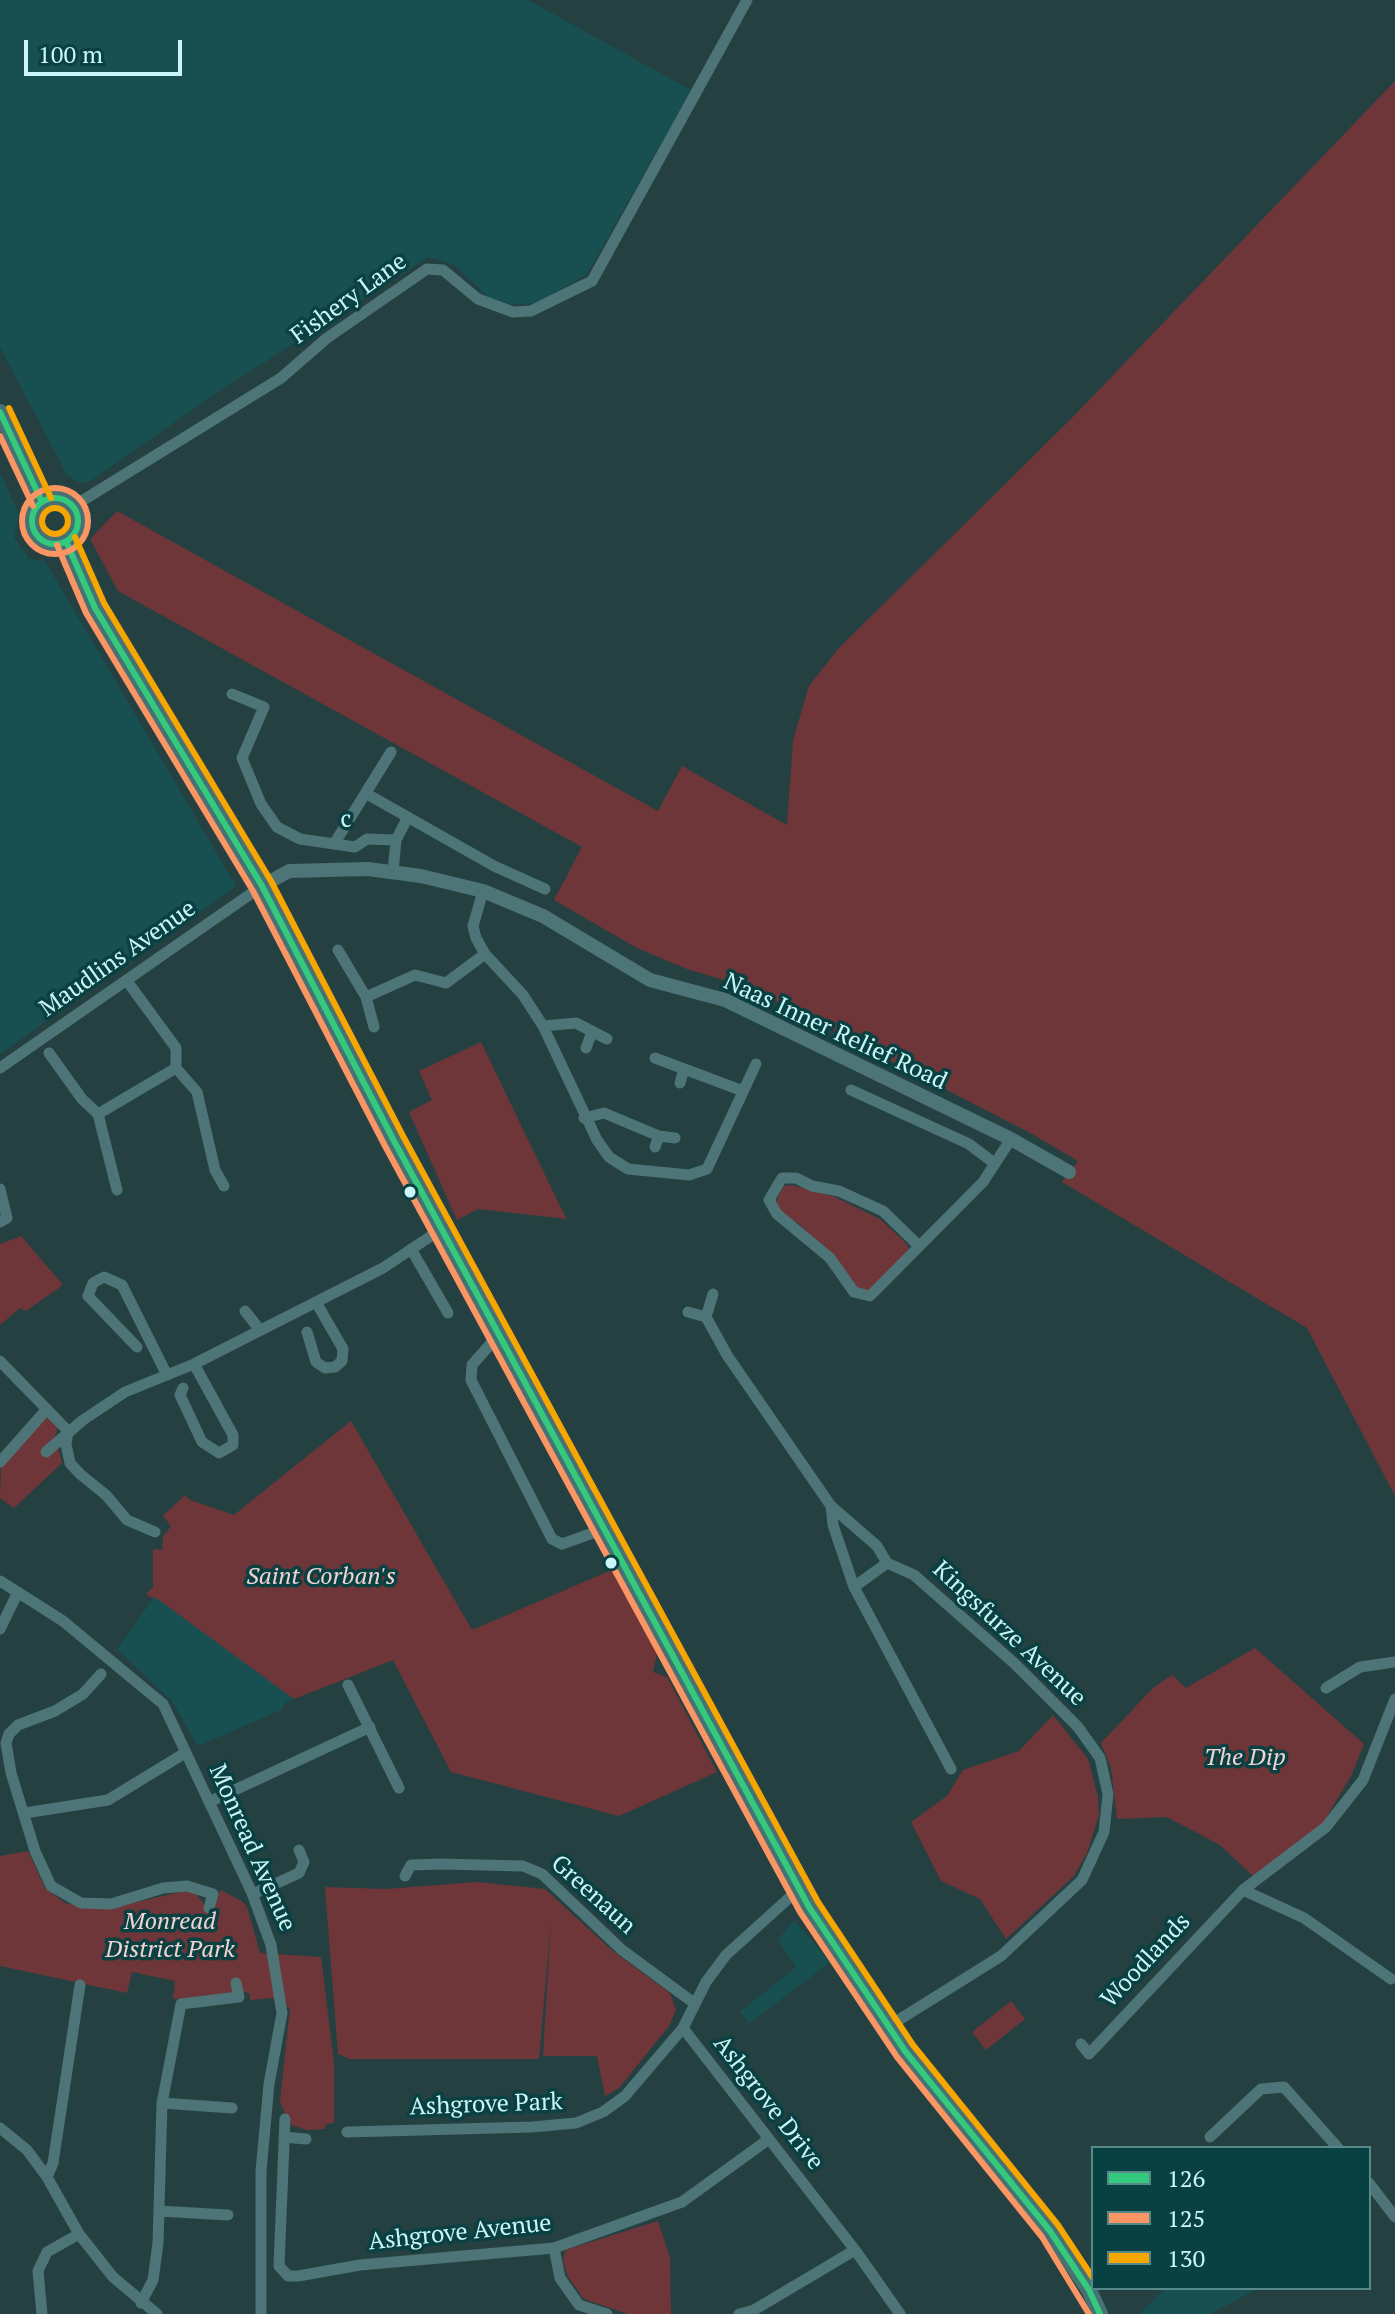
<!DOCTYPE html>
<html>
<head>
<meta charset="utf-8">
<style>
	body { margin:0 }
	#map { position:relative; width:1395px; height:2314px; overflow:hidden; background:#254041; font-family:"PT Serif",serif }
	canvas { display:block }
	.legend { position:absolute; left:1091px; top:2146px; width:280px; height:144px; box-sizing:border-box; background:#094143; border:2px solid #57898b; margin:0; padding:10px 14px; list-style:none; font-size:24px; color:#cbf6f8 }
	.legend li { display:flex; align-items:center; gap:16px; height:40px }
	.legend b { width:40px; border:2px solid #57898b }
	.scale { position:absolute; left:24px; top:40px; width:158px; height:36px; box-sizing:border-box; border:4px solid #cbf6f8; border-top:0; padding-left:10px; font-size:24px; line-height:28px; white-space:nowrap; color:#cbf6f8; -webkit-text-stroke:6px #094143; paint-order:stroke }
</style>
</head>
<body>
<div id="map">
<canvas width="1395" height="2314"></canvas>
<ul class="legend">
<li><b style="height:10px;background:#33ca7d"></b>126</li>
<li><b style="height:10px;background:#fb9564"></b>125</li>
<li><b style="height:10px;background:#f7a600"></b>130</li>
</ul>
<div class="scale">100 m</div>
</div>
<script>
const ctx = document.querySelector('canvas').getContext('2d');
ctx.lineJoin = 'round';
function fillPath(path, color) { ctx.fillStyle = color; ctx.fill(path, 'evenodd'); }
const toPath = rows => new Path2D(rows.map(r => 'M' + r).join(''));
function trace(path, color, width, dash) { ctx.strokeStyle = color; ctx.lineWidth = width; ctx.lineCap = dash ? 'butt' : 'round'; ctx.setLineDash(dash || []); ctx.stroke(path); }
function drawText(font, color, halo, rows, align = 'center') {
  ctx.font = font + ' "PT Serif",serif'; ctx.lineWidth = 7; ctx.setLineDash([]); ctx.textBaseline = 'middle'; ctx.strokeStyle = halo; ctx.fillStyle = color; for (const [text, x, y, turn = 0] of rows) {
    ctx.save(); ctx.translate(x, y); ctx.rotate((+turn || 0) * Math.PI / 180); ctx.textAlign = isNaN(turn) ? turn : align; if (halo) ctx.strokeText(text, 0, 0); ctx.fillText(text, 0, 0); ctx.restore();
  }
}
fillPath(toPath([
	[0,0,528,0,691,90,587,274,539,303,512,304,489,298,456,266,428,257,209,398,89,482,78,482,67,475,0,347],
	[0,472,19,515,14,537,29,559,45,561,236,886,0,1054],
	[155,1596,294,1699,286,1702,281,1710,198,1746,172,1701,117,1649],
	[794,1920,830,1962,749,2024,740,2012,796,1967,778,1940],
	[1166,2288,1256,2288,1257,2289,1210,2314,1139,2314]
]), '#185052');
fillPath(toPath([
	[1395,81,1395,1496,1307,1328,1062,1182,1078,1161,1032,1134,748,987,687,969,637,948,554,900,582,847,118,591,90,539,117,511,658,811,682,766,787,825,793,740,809,686,838,649,1072,418],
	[481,1042,559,1204,567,1219,478,1209,457,1220,409,1112,432,1100,419,1071],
	[792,1185,835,1197,880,1219,904,1241,909,1248,905,1255,867,1293,862,1293,824,1248,798,1223,781,1214,776,1203,779,1195,784,1186],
	[21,1236,63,1285,26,1311,20,1308,0,1325,0,1244],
	[47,1414,58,1427,55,1436,62,1463,14,1508,0,1498,1,1467],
	[351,1421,472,1630,614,1569,657,1654,653,1672,667,1677,717,1772,619,1816,451,1772,393,1660,294,1699,155,1597,153,1599,146,1594,153,1587,153,1549,162,1550,163,1537,171,1526,163,1516,185,1495,190,1500,234,1515],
	[1255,1648,1364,1744,1351,1776,1322,1825,1253,1876,1220,1845,1167,1817,1117,1819,1111,1768,1101,1743,1154,1687,1172,1675,1186,1688],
	[1053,1715,1088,1759,1098,1797,1099,1815,1087,1853,1074,1876,1006,1939,980,1899,941,1881,911,1822,947,1796,963,1770,1019,1751],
	[28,1851,45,1888,65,1903,106,1909,185,1891,196,1893,205,1906,214,1909,220,1890,242,1901,247,1907,260,1953,321,1957,334,2062,334,2123,326,2124,325,2129,307,2130,291,2125,280,2102,290,2008,272,1998,250,2000,250,1994,245,1992,173,1999,175,1981,132,1972,127,1993,0,1966,0,1856],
	[477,1882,545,1889,614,1952,670,1993,676,2010,669,2026,619,2088,605,2096,597,2056,543,2056,551,1920,539,2059,350,2059,338,2054,325,1887,386,1889],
	[1011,2001,1025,2019,986,2050,972,2032],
	[658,2221,670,2258,671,2314,628,2314,584,2299,568,2277,563,2262,565,2250]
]), '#6f3639');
trace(toPath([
	[72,507,281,378,327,338,427,269,443,270,478,299,513,312,531,311,592,281,747,0],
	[232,694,264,707,242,758,261,804,277,827,300,839,355,847,367,839,396,840],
	[367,794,494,866,545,889],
	[334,844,391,752],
	[393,872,396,840,408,817],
	[483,891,473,926,476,938,485,954,523,995,543,1026,597,1140,609,1157,628,1169,689,1175,707,1169,756,1064],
	[338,950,366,997,374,1027],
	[127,981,176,1048,176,1068,197,1092,215,1170,224,1186],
	[366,997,415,975,446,983,485,954],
	[543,1026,576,1023,607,1039],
	[586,1048,592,1032],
	[49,1053,82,1099,98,1114],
	[655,1058,743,1091],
	[0,1068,262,886],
	[680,1083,684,1069],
	[851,1090,969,1144,994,1163],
	[584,1118,604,1113,659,1136,675,1138],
	[655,1147,659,1136],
	[0,1189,7,1218,0,1222],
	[117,1190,98,1114,176,1068],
	[919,1246,883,1211,839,1191,812,1186,796,1178,782,1178,769,1200,777,1214,830,1258,854,1292,870,1296,983,1182,1011,1139],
	[411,1249,448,1313],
	[245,1311,260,1330],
	[688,1312,706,1317,713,1294],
	[706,1317,727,1355,831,1506,833,1525,854,1587],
	[307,1332,316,1362,325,1368,335,1367,342,1361,343,1349,316,1302],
	[501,1332,472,1365,471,1380,552,1539,562,1544,604,1529],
	[137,1347,88,1296,93,1283,104,1277,122,1285,167,1375],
	[0,1361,68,1431,66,1444,70,1463,80,1474,106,1495,127,1520,155,1532],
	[183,1388,180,1395,202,1442,219,1453,233,1445,233,1435,194,1364],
	[46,1452,83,1420,125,1392,194,1364,383,1268,443,1228],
	[0,1462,47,1409],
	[831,1506,877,1546,887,1563],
	[0,1581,63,1621,163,1704,252,1893,271,1945,282,2013,269,2084,261,2171,261,2314],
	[0,1629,18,1592],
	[101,1674,83,1694,55,1711,18,1725,9,1734,6,1743,11,1773,35,1851,51,1886,81,1903,111,1904,163,1888,187,1886,213,1894,209,1908],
	[348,1685,399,1788],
	[1326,1688,1360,1667,1395,1662],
	[209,1802,370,1727],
	[25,1813,108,1800,185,1753],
	[405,1876,411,1865,442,1864,523,1866,542,1874,622,1950,694,2003],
	[1243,1890,1304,1918,1391,1979],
	[253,1894,299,1873,304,1862,299,1850],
	[889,2026,1001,1956,1082,1880,1104,1832,1108,1794,1100,1758,1078,1727,1014,1663,914,1575,887,1563,854,1587,951,1769],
	[683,2028,855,2250,900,2314],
	[1081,2044,1089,2054,1243,1890,1326,1827,1363,1780,1395,1699],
	[162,2103,232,2108],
	[285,2119,279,2266,288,2276,298,2276,360,2265,554,2248,682,2202,769,2139],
	[0,2128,27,2150,47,2177,79,2234,113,2277,157,2314],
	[347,2132,532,2127,576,2123,603,2112,625,2096,683,2028,706,1982,726,1955,799,1889],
	[284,2137,306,2139],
	[1210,2137,1261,2089,1284,2087,1338,2148],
	[47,2177,53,2163,80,1985],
	[1369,2183,1395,2217],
	[159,2211,228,2215],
	[554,2248,560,2278,579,2305,607,2314],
	[141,2303,153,2280,158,2243,162,2103,181,2004,239,1997,236,1983],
	[42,2314,38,2271,47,2252,79,2234],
	[739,2314,754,2310,855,2250]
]), '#4d7476', 11);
trace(toPath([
	[262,886,289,871,368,869,421,876,483,891,543,916,650,980,725,1000,1011,1139,1069,1172]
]), '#4d7476', 14);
trace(toPath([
	[0,412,42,502],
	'32 521a23 23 0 1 1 46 0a23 23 0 1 1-46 0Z',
	[66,541,95,608,262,886,394,1141,809,1907,905,2051,1050,2231,1089,2290,1100,2314]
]), '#467274', 16);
trace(toPath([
	[0,412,42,502],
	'32 521a23 23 0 1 1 46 0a23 23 0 1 1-46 0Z',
	[66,541,95,608,262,886,394,1141,809,1907,905,2051,1050,2231,1089,2290,1100,2314]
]), '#33ca7d', 6);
trace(toPath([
	[0,436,33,506],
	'22 521a33 33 0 1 1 66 0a33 33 0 1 1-66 0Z',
	[57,545,86,613,253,891,385,1146,800,1912,897,2057,1042,2237,1089,2314]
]), '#fb9564', 6);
trace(toPath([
	[9,408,51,498],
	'42 521a13 13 0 1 1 26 0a13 13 0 1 1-26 0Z',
	[75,537,104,603,271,881,403,1136,818,1902,913,2045,1058,2225,1093,2278]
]), '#f7a600', 6);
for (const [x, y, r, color] of [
	[410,1192,7,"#cbf6f8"],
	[611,1563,7,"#cbf6f8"]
]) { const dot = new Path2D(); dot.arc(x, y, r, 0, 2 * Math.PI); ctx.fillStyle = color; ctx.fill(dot); trace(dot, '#094143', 3); }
drawText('24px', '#cbf6f8', '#094143', [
	["Fishery Lane",349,299,-36],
	["c",346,820,-5],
	["Maudlins Avenue",118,959,-35],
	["Naas Inner Relief Road",835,1032,25],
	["Kingsfurze Avenue",1009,1634,43],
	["Monread Avenue",252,1848,66],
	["Greenaun",593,1895,42],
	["Woodlands",1146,1961,-47],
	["Ashgrove Drive",768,2103,52],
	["Ashgrove Park",486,2105,-2],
	["Ashgrove Avenue",460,2233,-6]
]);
drawText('italic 24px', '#f2d3d2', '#094143', [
	["Saint Corban's",321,1577],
	["The Dip",1245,1758],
	["Monread",170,1922],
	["District Park",170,1950]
]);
</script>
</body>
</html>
